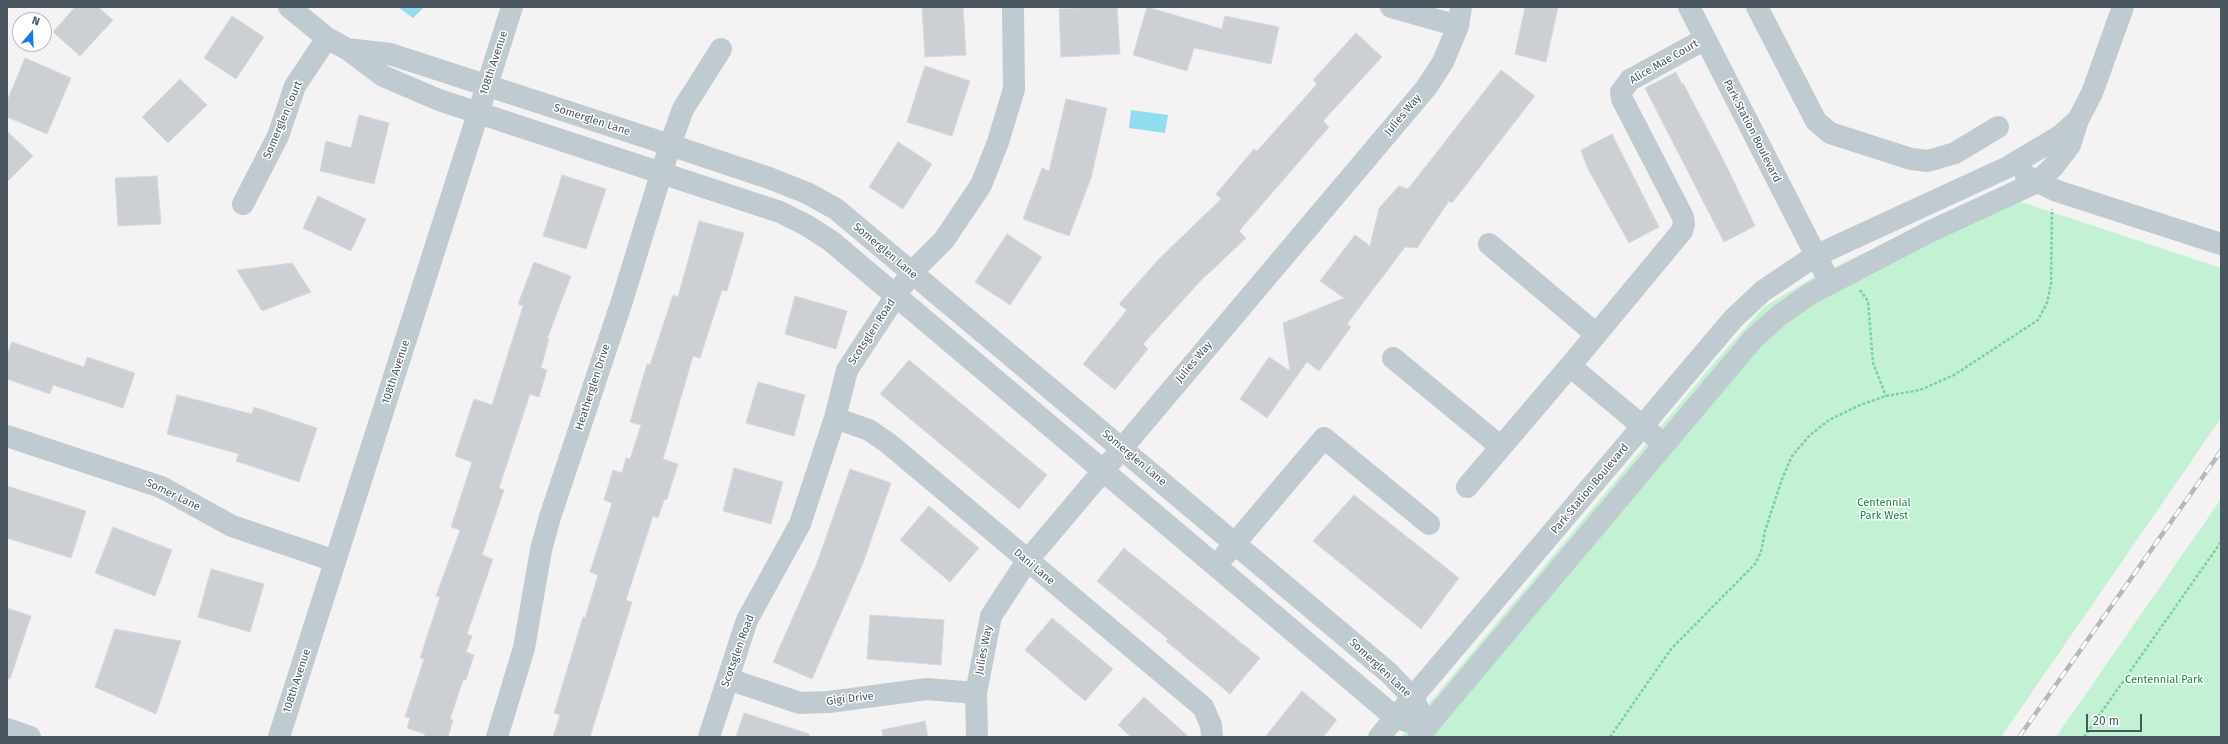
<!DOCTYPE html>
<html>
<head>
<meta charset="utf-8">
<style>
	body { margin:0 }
	#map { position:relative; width:2228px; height:744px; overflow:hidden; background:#f4f2f2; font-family:"Fira Sans",sans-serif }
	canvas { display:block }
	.frame { position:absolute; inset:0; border:8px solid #495660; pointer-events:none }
	.north { position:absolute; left:12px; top:12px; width:40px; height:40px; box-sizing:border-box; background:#fff; border:1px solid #b6bbbf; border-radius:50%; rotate:19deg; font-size:11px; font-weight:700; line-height:16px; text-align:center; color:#495660 }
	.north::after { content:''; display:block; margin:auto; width:14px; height:18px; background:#1878e9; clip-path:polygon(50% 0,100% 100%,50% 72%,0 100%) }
	.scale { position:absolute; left:2086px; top:714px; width:56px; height:18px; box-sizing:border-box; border:2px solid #495660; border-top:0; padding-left:5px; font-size:12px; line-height:14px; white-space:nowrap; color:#495660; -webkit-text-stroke:3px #fff; paint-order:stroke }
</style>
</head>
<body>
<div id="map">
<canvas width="2228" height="744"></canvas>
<div class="frame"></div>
<div class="north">N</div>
<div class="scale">20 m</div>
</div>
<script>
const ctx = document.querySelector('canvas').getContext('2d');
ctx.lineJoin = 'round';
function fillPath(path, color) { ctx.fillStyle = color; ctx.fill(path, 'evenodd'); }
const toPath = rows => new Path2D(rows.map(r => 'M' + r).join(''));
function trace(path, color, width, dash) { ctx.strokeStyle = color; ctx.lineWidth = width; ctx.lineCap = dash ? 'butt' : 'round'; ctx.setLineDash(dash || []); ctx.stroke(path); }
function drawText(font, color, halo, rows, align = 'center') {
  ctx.font = font + ' "Fira Sans",sans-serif'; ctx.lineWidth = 3; ctx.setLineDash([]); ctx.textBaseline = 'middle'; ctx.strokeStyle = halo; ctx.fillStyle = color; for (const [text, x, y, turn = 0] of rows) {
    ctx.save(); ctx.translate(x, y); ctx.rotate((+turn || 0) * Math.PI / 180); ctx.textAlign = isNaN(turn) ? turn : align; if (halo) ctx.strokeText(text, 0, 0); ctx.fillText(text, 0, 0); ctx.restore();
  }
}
fillPath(toPath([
	[1991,192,2221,268,2221,418,2001,737,1401,737,1720,356,1764,307,1814,277],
	[2221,499,2221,737,2056,737]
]), '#c2f1d3');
fillPath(toPath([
	[398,7,424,7,413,18],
	[1131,110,1168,115,1165,133,1129,128]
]), '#8fddee');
const building = toPath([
	[75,7,98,7,113,20,80,56,53,32,75,7],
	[922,7,963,7,966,55,925,57,922,7],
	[1093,7,1117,7,1120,54,1061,57,1059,9,1093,7],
	[1147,7,1222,29,1225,16,1279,27,1271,64,1194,48,1187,71,1133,55,1147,7],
	[1525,7,1558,7,1546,62,1515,54,1525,7],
	[232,16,264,37,236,79,204,58,232,16],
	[1356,33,1382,57,1323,121,1329,127,1239,231,1246,238,1207,275,1206,275,1143,344,1148,349,1115,390,1083,364,1127,310,1119,304,1158,260,1221,199,1216,194,1254,149,1257,151,1317,84,1313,80,1356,33],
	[25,58,71,78,47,134,7,117,7,101,25,58],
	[925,66,970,81,952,136,907,122,925,66],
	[1501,70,1535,96,1452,203,1449,201,1417,248,1405,247,1347,324,1351,327,1319,371,1307,362,1267,418,1240,399,1269,357,1290,371,1283,323,1344,298,1320,281,1355,235,1370,246,1379,208,1399,186,1408,189,1501,70],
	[1676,72,1682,84,1683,83,1725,163,1755,226,1724,242,1645,88,1676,72],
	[180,79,207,105,168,143,142,117,180,79],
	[1066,99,1107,108,1091,178,1069,236,1023,219,1042,168,1049,171,1066,99],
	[359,115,389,123,374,184,320,171,326,141,351,148,359,115],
	[7,131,33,156,7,182,7,131],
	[1612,134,1659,227,1629,243,1587,167,1581,150,1612,134],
	[898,142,932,164,903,209,869,187,898,142],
	[562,175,606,189,586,249,543,236,562,175],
	[157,176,161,224,118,226,115,178,157,176],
	[318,196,366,219,351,251,303,228,318,196],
	[699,221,744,233,727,291,722,290,700,358,693,356,663,459,678,464,667,499,664,500,658,518,653,516,626,600,632,602,590,737,553,737,560,715,554,713,583,617,585,618,598,575,590,572,612,503,604,500,613,470,622,473,626,458,630,459,641,425,630,422,647,364,650,365,673,295,678,297,699,221],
	[1007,234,1042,257,1010,305,975,282,1007,234],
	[534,262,571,276,547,339,549,339,541,368,547,370,539,397,530,394,499,488,504,490,482,555,493,559,467,634,472,636,466,652,474,655,466,680,463,680,450,719,453,720,448,737,424,737,425,734,407,728,410,718,405,717,424,659,420,658,440,597,436,596,460,530,451,527,472,462,455,456,474,399,492,405,523,306,518,304,534,262],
	[292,263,311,292,262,311,237,270,292,263],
	[795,296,847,311,836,349,785,334,795,296],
	[12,342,84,367,87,357,135,373,123,408,53,385,50,394,7,379,7,355,12,342],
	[909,360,1047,475,1019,509,880,394,909,360],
	[758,382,805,395,794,436,746,423,758,382],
	[177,395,252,414,254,407,317,428,299,482,236,461,239,454,167,434,177,395],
	[734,468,783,482,771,524,723,511,734,468],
	[850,469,891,483,863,563,812,679,773,662,817,563,850,469],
	[7,486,86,511,71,558,7,538,7,486],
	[1354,495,1459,578,1421,629,1313,541,1354,495],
	[929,506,979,548,950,582,900,540,929,506],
	[113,527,172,550,155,596,95,573,113,527],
	[1124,548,1260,658,1230,694,1166,641,1168,639,1097,581,1124,548],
	[211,569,264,584,250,632,198,617,211,569],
	[7,608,31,616,10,679,7,679,7,608],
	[870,615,944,620,941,665,867,659,870,615],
	[1052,618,1113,669,1085,701,1025,650,1052,618],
	[115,629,181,641,156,714,95,687,115,629],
	[1302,691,1337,720,1323,737,1265,737,1302,691],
	[1144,697,1189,737,1131,737,1118,725,1144,697],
	[744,713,809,734,809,737,736,737,744,713],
	[925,721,928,737,883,737,882,730,925,721]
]);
fillPath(building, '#cccfd4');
trace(building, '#d6d9dd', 1);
trace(toPath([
	[1860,290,1868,301,1873,363,1886,396],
	[1610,737,1671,649,1755,564,1761,552,1765,531,1782,479,1792,456,1810,435,1829,420,1860,405,1886,396,1920,390,1954,375,2038,320,2047,303,2051,284,2052,209],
	[2084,737,2221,542]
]), '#79d0a3', 2.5, [3, 2]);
trace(toPath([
	[289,7,327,38,347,49,383,76,439,100,780,212,806,225,831,241,1396,718,1427,727],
	[1391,7,1458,26],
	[1689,7,1830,283],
	[1757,7,1816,121,1830,133,1911,159,1928,161,1955,153,1998,127],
	[347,49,390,54,670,145,769,178,807,193,836,209,1389,673,1413,698,1427,727],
	[2026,176,2057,191,2221,244],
	[243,204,278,136,295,86,327,38],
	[1489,244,1596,334],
	[1393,358,1501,447],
	[835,418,869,430,888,443,1203,707,1211,725,1212,737],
	[1653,435,1570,366,1682,231,1684,224,1683,217,1622,99,1621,92,1630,80,1705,39],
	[7,436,161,487,232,526,335,561],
	[1467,487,1570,366],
	[1225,555,1324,438,1429,524],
	[728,679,800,703,829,702,927,689,976,693],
	[7,729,30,737],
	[1419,736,1754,338,1780,315,1810,294,1929,232,2037,182,2053,167,2070,145,2078,120,2092,93,2123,7],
	[279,737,512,7],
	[497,737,524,648,541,550,550,517,622,301,670,145,683,109,721,49],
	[709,737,747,620,800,524,835,418,847,370,911,273,944,240,981,185,998,142,1014,89,1013,7],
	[977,737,976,693,991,616,1027,561,1426,88,1443,62,1458,26,1461,7],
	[1379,737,1733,319,1763,291,1815,256,2008,167,2060,136,2078,120]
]), '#c0cad1', 22);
const rail = toPath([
	[2019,737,2221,451]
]);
trace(rail, '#b4b8bc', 4.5);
trace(rail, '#fff', 3, [9]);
drawText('11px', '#495660', '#fff', [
	["Alice Mae Court",1664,62,-30],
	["108th Avenue",494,63,-72],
	["Julies Way",1403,115,-50],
	["Somerglen Court",283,120,-67],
	["Somerglen Lane",592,120,18],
	["Park Station Boulevard",1752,131,63],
	["Somerglen Lane",885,251,40],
	["Scotsglen Road",872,332,-57],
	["Julies Way",1194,362,-50],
	["108th Avenue",396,372,-72],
	["Heatherglen Drive",593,387,-72],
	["Somerglen Lane",1134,458,40],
	["Park Station Boulevard",1590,489,-50],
	["Somer Lane",173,495,26],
	["Dani Lane",1034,567,40],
	["Julies Way",984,650,-79],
	["Scotsglen Road",738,651,-70],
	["Somerglen Lane",1380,668,43],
	["108th Avenue",297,681,-72],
	["Gigi Drive",850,699,-7]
]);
drawText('11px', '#16854b', '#fff', [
	["Centennial",1884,503],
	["Park West",1884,516],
	["Centennial Park",2164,680]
]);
</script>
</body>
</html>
